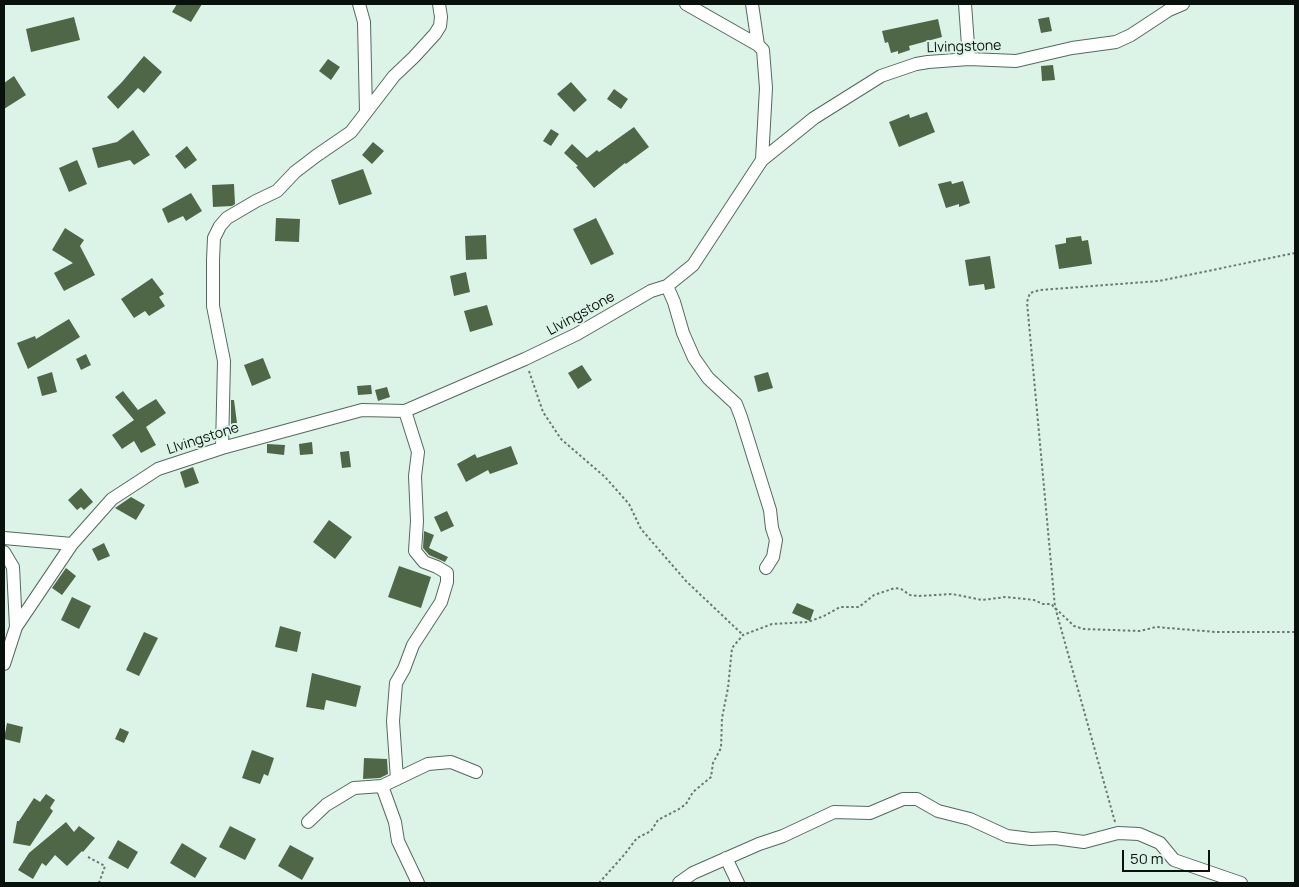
<!DOCTYPE html>
<html>
<head>
<meta charset="utf-8">
<style>
	body { margin:0 }
	#map { position:relative; width:1299px; height:887px; overflow:hidden; background:#dcf4e7; font-family:Manrope,sans-serif }
	canvas { display:block }
	.frame { position:absolute; inset:0; border:5px solid #09110d; pointer-events:none }
	.scale { position:absolute; left:1122px; top:850px; width:88px; height:22px; box-sizing:border-box; border:2px solid #09110d; border-top:0; padding-left:6px; font-size:15px; line-height:18px; white-space:nowrap; color:#09110d; -webkit-text-stroke:4px #dcf4e7; paint-order:stroke }
</style>
</head>
<body>
<div id="map">
<canvas width="1299" height="887"></canvas>
<div class="frame"></div>
<div class="scale">50 m</div>
</div>
<script>
const ctx = document.querySelector('canvas').getContext('2d');
ctx.lineJoin = 'round';
function fillPath(path, color) { ctx.fillStyle = color; ctx.fill(path, 'evenodd'); }
const toPath = rows => new Path2D(rows.map(r => 'M' + r).join(''));
function trace(path, color, width, dash) { ctx.strokeStyle = color; ctx.lineWidth = width; ctx.lineCap = dash ? 'butt' : 'round'; ctx.setLineDash(dash || []); ctx.stroke(path); }
function drawText(font, color, halo, rows, align = 'center') {
  ctx.font = font + ' Manrope,sans-serif'; ctx.lineWidth = 4; ctx.setLineDash([]); ctx.textBaseline = 'middle'; ctx.strokeStyle = halo; ctx.fillStyle = color; for (const [text, x, y, turn = 0] of rows) {
    ctx.save(); ctx.translate(x, y); ctx.rotate((+turn || 0) * Math.PI / 180); ctx.textAlign = isNaN(turn) ? turn : align; if (halo) ctx.strokeText(text, 0, 0); ctx.fillText(text, 0, 0); ctx.restore();
  }
}
fillPath(toPath([
	[177,4,202,4,191,22,172,12],
	[74,17,80,40,31,52,26,29],
	[1049,17,1052,31,1041,33,1038,19],
	[938,19,942,37,909,46,910,50,898,54,898,51,891,53,888,42,885,43,882,31],
	[144,56,162,72,144,93,138,88,118,109,107,97,122,82],
	[328,59,340,67,331,80,319,71],
	[1053,65,1055,80,1042,81,1041,66],
	[14,76,26,95,4,109,4,83],
	[571,82,587,100,574,112,557,94],
	[614,89,628,99,621,109,607,99],
	[927,112,935,132,899,147,889,122,909,114,910,118],
	[634,127,649,147,626,164,625,163,594,188,576,167,578,166,564,153,572,144,587,158,597,150,599,152],
	[551,129,559,134,551,146,543,141],
	[133,130,150,155,134,165,130,160,98,168,92,148,117,142],
	[373,142,384,151,372,164,362,155],
	[187,146,197,160,185,169,175,156],
	[77,160,87,184,69,192,59,168],
	[363,169,372,194,339,205,331,180],
	[951,181,952,184,963,181,970,203,959,207,959,204,946,208,938,184],
	[234,184,235,204,232,206,213,207,212,185],
	[191,193,202,211,186,221,183,216,168,223,162,209],
	[276,218,300,219,299,242,275,241],
	[596,218,614,254,591,265,573,229],
	[65,228,84,240,80,246,95,275,64,291,54,273,73,263,52,250],
	[486,235,487,259,466,260,465,236],
	[1081,236,1082,241,1088,240,1092,264,1059,269,1055,245,1066,243,1066,238],
	[990,256,995,288,985,290,984,284,969,286,965,260],
	[466,272,470,292,454,296,450,276],
	[152,278,164,294,159,297,165,306,149,316,145,311,134,318,121,299],
	[487,305,493,325,470,332,464,311],
	[69,319,80,337,28,369,17,343,35,336,36,339],
	[86,354,91,365,81,370,76,359],
	[263,358,271,378,252,386,244,365],
	[582,365,592,380,578,389,568,373],
	[52,372,57,392,42,396,37,377],
	[768,372,773,388,758,392,754,376],
	[371,385,372,394,358,395,357,386],
	[387,387,390,397,378,401,375,390],
	[123,391,138,410,156,399,166,413,146,427,156,445,141,453,134,441,122,449,112,435,134,420,115,397],
	[231,400,234,400,237,423,231,424],
	[312,442,313,454,300,455,299,444],
	[267,444,285,445,284,455,267,453],
	[511,446,518,464,490,474,488,470,466,482,457,464,475,454,477,458],
	[349,451,351,467,342,468,340,452],
	[193,467,199,483,185,488,180,472],
	[81,488,93,502,84,510,81,507,77,510,68,500],
	[131,497,145,505,136,520,115,508],
	[447,511,454,526,441,532,434,517],
	[329,520,352,537,335,559,313,542],
	[424,531,434,535,429,548,448,557,445,562,429,555,423,548],
	[104,543,110,556,98,561,92,549],
	[399,566,431,577,421,608,388,597],
	[66,568,76,576,62,595,52,588],
	[72,597,91,606,79,629,61,620],
	[797,603,814,610,810,621,792,613],
	[280,626,301,632,297,652,275,647],
	[144,632,158,638,139,676,126,670],
	[312,673,361,686,356,707,326,700,324,710,306,707],
	[7,723,23,727,20,743,4,739],
	[120,728,129,732,124,743,115,739],
	[252,750,274,758,268,776,264,774,260,784,242,778],
	[364,758,387,759,388,774,380,778,363,779],
	[46,794,55,800,50,808,53,811,30,846,13,843,17,821,19,821,34,798,40,802],
	[66,822,74,832,79,826,95,838,83,852,82,851,67,866,55,855,46,866,42,863,33,879,18,870,29,853],
	[230,826,256,839,245,860,219,847],
	[118,840,138,852,128,869,108,858],
	[182,843,207,858,195,878,170,863],
	[290,845,314,858,302,880,278,866]
]), '#4f6647');
const minor = toPath([
	[359,4,364,22,366,112],
	[686,4,758,45,763,50,766,88,762,160],
	[752,4,758,45],
	[965,4,969,59],
	[667,286,674,302,683,333,694,358,708,378,736,404,741,417,770,510,772,528,776,540,773,557,766,568],
	[222,448,224,361,213,306,213,260,214,238,220,226,227,218,256,201,277,191,295,172,316,156,351,132,394,76,414,57,435,34,440,26,441,17,439,4],
	[4,538,72,544],
	[4,552,13,567,16,627],
	[4,664,16,627,72,544,112,499,158,469,222,448,362,410,405,411,525,359,577,334,651,291,667,286,693,265,762,160,814,118,881,76,916,64,928,62,969,59,1016,61,1072,48,1116,42,1131,35,1169,10,1183,4],
	[397,779,393,721,396,683,404,669,413,645,441,602,447,582,447,573,437,567,424,562,415,551,417,521,415,476,418,452,405,411],
	[382,786,395,822,398,841,418,883],
	[308,822,326,805,354,788,382,786,428,764,451,762,476,772],
	[726,858,738,883],
	[679,883,693,873,759,844,783,836,834,812,870,813,903,799,917,799,938,811,970,819,1007,836,1031,839,1055,838,1084,842,1118,833,1139,834,1160,843,1174,860,1241,883]
]);
trace(minor, '#54695e', 14);
trace(toPath([
	[529,371,543,412,561,439,605,477,629,504,641,529,686,581,743,635],
	[1115,822,1055,607,1027,302,1030,293,1040,290,1159,281,1295,253],
	[88,857,105,866,99,883],
	[599,883,624,855,637,838,651,831,658,820,679,809,686,804,693,792,711,777,713,763,721,748,722,718,728,688,732,648,743,635,772,624,808,622,824,616,840,607,859,607,874,595,895,588,901,589,910,595,919,596,952,594,982,600,1006,597,1034,600,1043,604,1051,604,1074,626,1084,629,1140,631,1156,627,1216,632,1295,632]
]), '#697870', 2, [2.5, 2.5]);
trace(minor, '#fff', 12);
drawText('14px', '#09110d', '#dcf4e7', [
	["LIvingstone",964,47,-2],
	["LIvingstone",581,314,-29],
	["LIvingstone",203,439,-18]
]);
</script>
</body>
</html>
